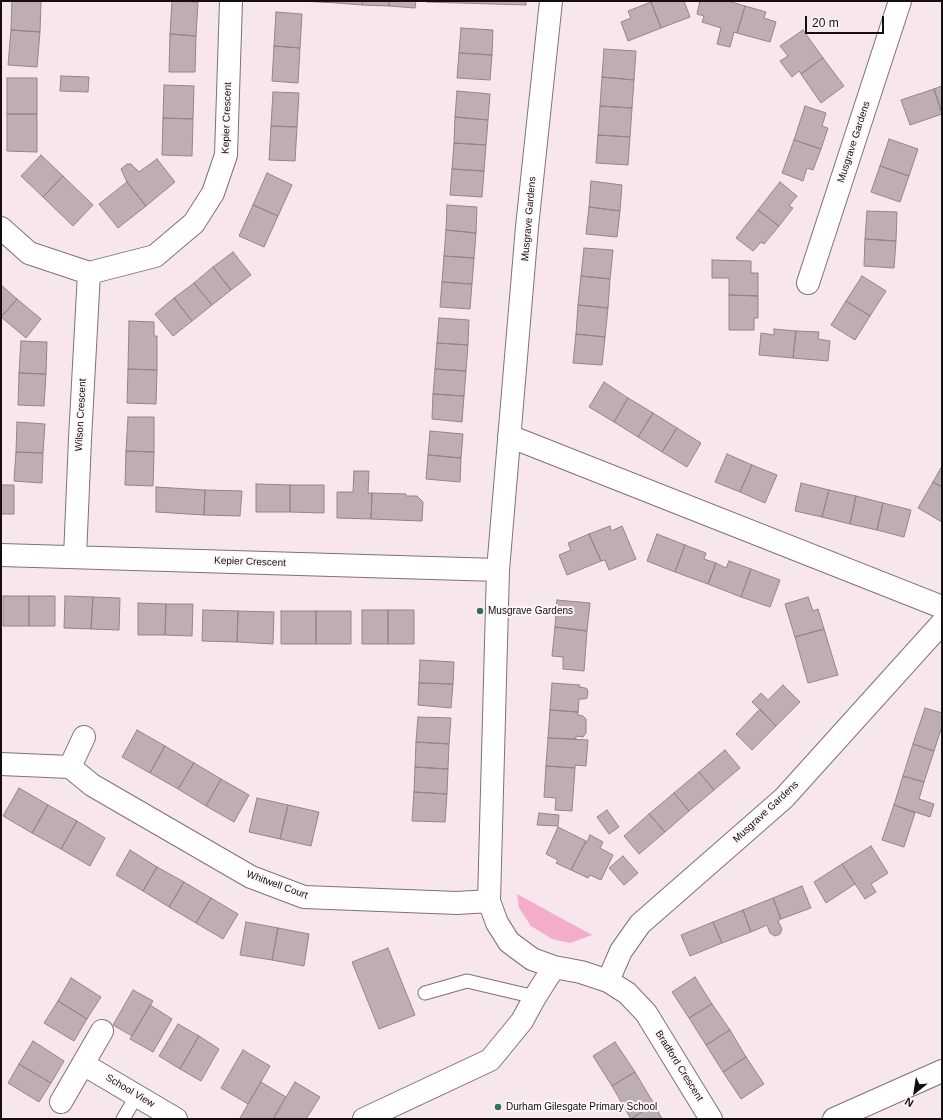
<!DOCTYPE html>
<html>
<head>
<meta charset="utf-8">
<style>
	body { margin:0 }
	#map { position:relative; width:943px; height:1120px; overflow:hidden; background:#f7e6ec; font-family:Arial,sans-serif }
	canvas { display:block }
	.frame { position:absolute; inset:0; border:2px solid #130e10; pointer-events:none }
	.north { position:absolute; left:895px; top:1072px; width:40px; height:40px; -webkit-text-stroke:3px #fdf6f9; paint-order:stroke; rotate:210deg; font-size:11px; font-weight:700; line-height:16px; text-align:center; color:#130e10 }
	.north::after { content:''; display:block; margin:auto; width:14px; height:18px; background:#130e10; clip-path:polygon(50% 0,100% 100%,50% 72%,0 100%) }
	.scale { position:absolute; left:805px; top:16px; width:79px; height:18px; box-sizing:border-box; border:2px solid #130e10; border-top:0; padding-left:5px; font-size:12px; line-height:14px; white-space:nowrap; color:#130e10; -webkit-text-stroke:3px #fdf6f9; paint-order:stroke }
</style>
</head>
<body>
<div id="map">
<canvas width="943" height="1120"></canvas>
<div class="frame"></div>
<div class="north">N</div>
<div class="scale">20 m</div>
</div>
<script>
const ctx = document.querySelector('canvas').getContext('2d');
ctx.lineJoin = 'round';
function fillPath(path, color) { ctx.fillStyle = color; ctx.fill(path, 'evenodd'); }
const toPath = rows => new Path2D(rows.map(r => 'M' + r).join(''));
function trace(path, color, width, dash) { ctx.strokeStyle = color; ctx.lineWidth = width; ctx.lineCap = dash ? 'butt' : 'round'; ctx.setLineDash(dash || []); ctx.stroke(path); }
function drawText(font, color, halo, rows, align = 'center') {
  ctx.font = font + ' Arial,sans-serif'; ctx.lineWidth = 4; ctx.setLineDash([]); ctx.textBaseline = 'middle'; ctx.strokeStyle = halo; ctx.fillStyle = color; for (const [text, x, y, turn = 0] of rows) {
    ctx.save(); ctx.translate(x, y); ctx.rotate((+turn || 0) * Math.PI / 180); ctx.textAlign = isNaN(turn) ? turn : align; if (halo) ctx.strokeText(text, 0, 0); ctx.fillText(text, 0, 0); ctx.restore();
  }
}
fillPath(toPath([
	[517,894,592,935,570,943,552,939,531,926,519,908]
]), '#f3adca');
const building = toPath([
	[12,1,41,1,40,32,11,30,12,1],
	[172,1,198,2,196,36,170,34,172,1],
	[301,1,338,1,337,3,301,1],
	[338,1,363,1,362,5,337,3,338,1],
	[363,1,389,1,389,6,362,5,363,1],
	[389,1,416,1,415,8,389,6,389,1],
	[426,1,526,1,526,5,426,2,426,1],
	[655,1,684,1,690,17,661,28,651,2,655,1],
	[700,1,728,1,745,6,737,33,734,32,730,47,717,44,721,28,702,22,704,16,697,14,700,1],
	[651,2,661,28,628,41,621,22,631,18,628,11,651,2],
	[745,6,766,12,764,18,776,22,770,42,737,33,745,6],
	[276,12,302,14,300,48,274,46,276,12],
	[461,28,493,30,492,55,459,53,461,28],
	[11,30,40,32,37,67,8,65,11,30],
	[803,30,823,58,801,74,799,71,792,77,780,61,788,56,780,46,803,30],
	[170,34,196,36,195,72,169,72,170,34],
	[274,46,300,48,298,83,272,81,274,46],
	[604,49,636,51,634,80,602,77,604,49],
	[459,53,492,55,490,80,457,78,459,53],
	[823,58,844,86,821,103,801,74,823,58],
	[61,76,89,77,88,92,60,91,61,76],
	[602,77,634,80,632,108,600,106,602,77],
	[7,78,37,78,37,114,7,114,7,78],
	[164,85,194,86,193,119,163,118,164,85],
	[942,86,942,113,934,89,942,86],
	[934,89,942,114,910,125,901,100,934,89],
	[457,91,490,94,488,120,455,117,457,91],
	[273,92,299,93,297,127,271,126,273,92],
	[600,106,632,108,630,137,598,135,600,106],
	[805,106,826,113,822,126,828,128,821,149,794,140,805,106],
	[7,114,37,114,37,152,7,151,7,114],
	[455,117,488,120,486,145,454,143,455,117],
	[163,118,193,119,192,156,162,155,163,118],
	[271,126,297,127,295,161,269,160,271,126],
	[598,135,630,137,628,165,596,163,598,135],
	[889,139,918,149,909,176,880,166,889,139],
	[794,140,821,149,813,170,807,168,803,181,782,173,794,140],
	[454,143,486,145,484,171,452,169,454,143],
	[41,155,63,176,43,197,21,176,41,155],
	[157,159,175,182,146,206,127,182,121,169,127,164,131,164,139,172,157,159],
	[880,166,909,176,900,202,871,192,880,166],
	[452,169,484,171,482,197,450,195,452,169],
	[267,173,292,185,278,216,253,205,267,173],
	[63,176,93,205,73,226,43,197,63,176],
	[591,181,622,185,620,211,589,207,591,181],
	[127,182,146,206,118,228,99,204,127,182],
	[780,182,797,196,789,206,793,208,779,226,758,210,780,182],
	[253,205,278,216,264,247,239,236,253,205],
	[447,205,477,207,476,233,446,230,447,205],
	[589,207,620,211,617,237,586,234,589,207],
	[758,210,779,226,764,244,761,242,753,251,736,238,758,210],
	[867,211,897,212,896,241,865,239,867,211],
	[446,230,476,233,474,258,444,256,446,230],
	[865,239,896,241,894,268,864,266,865,239],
	[584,248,613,250,610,279,581,276,584,248],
	[233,252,251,275,231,290,213,267,233,252],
	[444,256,474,258,472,284,442,282,444,256],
	[712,260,751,261,751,273,758,273,758,296,729,295,729,278,712,278,712,260],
	[213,267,231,290,212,305,194,283,213,267],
	[581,276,610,279,608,308,578,305,581,276],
	[862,276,886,291,870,316,846,301,862,276],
	[442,282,472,284,470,309,440,307,442,282],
	[194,283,212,305,192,321,174,298,194,283],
	[1,285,17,299,1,317,1,285],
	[729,295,758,296,758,318,754,318,754,330,729,330,729,295],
	[174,298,192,321,173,336,155,314,174,298],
	[17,299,41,319,26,338,1,317,17,299],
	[846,301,870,316,855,340,831,325,846,301],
	[578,305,608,308,605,337,576,334,578,305],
	[439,318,469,320,468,345,437,343,439,318],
	[129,321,154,322,154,336,157,336,157,370,128,369,129,321],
	[774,329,796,331,793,358,759,355,761,333,774,335,774,329],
	[796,331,819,332,818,339,830,341,828,361,793,358,796,331],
	[576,334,605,337,602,365,573,363,576,334],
	[21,341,47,342,46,374,19,373,21,341],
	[437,343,468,345,466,371,435,369,437,343],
	[128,369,157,370,156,404,127,403,128,369],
	[435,369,466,371,464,396,433,394,435,369],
	[19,373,46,374,44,406,18,405,19,373],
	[604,382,628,398,614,422,589,407,604,382],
	[433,394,464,396,462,422,432,419,433,394],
	[628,398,653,413,638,437,614,422,628,398],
	[653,413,677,428,662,452,638,437,653,413],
	[128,417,154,417,154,452,126,451,128,417],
	[17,422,45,424,43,453,16,452,17,422],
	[677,428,701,443,687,467,662,452,677,428],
	[430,431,463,434,461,458,428,455,430,431],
	[126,451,154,452,153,486,125,485,126,451],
	[16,452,43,453,42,483,14,481,16,452],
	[727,454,752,465,740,492,715,482,727,454],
	[428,455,461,458,460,482,426,479,428,455],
	[752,465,777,475,765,503,740,492,752,465],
	[942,466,942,487,933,482,942,466],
	[354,471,369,471,368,493,372,493,371,519,337,518,337,492,353,492,354,471],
	[933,482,942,487,942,522,918,508,933,482],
	[801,483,829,490,822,517,795,511,801,483],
	[256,484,290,485,290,512,256,512,256,484],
	[1,485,14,485,14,514,1,514,1,485],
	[290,485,324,485,324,513,290,512,290,485],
	[156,487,205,490,204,515,156,512,156,487],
	[205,490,242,491,240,516,204,515,205,490],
	[829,490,856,496,850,524,822,517,829,490],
	[372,493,406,494,406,496,417,496,423,502,422,521,371,519,372,493],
	[856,496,883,503,877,530,850,524,856,496],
	[883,503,911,510,904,537,877,530,883,503],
	[610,526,611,531,622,526,636,559,609,570,605,560,601,561,589,534,610,526],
	[589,534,601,561,567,575,559,555,571,550,568,543,589,534],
	[657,534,685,545,675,572,647,561,657,534],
	[685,545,706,553,704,559,716,563,708,584,675,572,685,545],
	[729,561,751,569,741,597,708,584,716,563,726,568,729,561],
	[751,569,780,580,770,607,741,597,751,569],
	[3,596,29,596,29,626,3,626,3,596],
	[29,596,55,596,55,626,29,626,29,596],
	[65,596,93,597,91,629,64,628,65,596],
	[93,597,120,598,119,630,91,629,93,597],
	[808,597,813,611,818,609,824,629,795,637,785,604,808,597],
	[557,600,590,603,587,631,555,627,557,600],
	[138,603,166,604,165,635,138,635,138,603],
	[166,604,193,604,192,636,165,635,166,604],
	[203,610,238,611,237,642,202,641,203,610],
	[362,610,388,610,388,644,362,644,362,610],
	[388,610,414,610,414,644,388,644,388,610],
	[238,611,274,612,273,644,237,642,238,611],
	[281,611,316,611,316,644,281,644,281,611],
	[316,611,351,611,351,644,316,644,316,611],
	[555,627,587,631,584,671,563,669,563,657,552,656,555,627],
	[824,629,838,675,808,683,795,637,824,629],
	[420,660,454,662,453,684,419,683,420,660],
	[419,683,453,684,451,708,418,705,419,683],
	[552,683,580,685,579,687,585,688,587,689,588,692,587,698,584,699,579,699,578,712,550,710,552,683],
	[783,685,800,702,776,726,752,702,761,693,768,700,783,685],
	[925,708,942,713,942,726,934,751,913,744,925,708],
	[760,709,776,726,752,750,736,734,760,709],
	[550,710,578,712,578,715,583,716,586,719,586,733,583,737,576,736,576,739,548,738,550,710],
	[418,717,451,718,449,744,416,742,418,717],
	[137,730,165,746,150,773,122,757,137,730],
	[548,738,588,740,586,766,575,765,575,768,546,766,548,738],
	[416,742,449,744,448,769,415,767,416,742],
	[913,744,934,751,924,782,903,776,913,744],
	[165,746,194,763,178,789,150,773,165,746],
	[725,750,740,768,714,790,699,772,725,750],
	[194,763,221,779,206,806,178,789,194,763],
	[546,766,575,768,572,811,555,810,556,798,544,797,546,766],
	[415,767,448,769,447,794,414,792,415,767],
	[699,772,714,790,689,811,674,793,699,772],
	[903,776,924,782,919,799,934,804,930,817,894,805,903,776],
	[221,779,249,795,234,822,206,806,221,779],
	[19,788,48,805,32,833,3,816,19,788],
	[414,792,447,794,445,822,412,821,414,792],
	[674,793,689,811,665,832,649,814,674,793],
	[257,798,288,805,280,839,249,832,257,798],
	[48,805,77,821,61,849,32,833,48,805],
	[288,805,319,812,311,846,280,839,288,805],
	[894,805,915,813,904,847,882,840,894,805],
	[607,810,619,827,609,834,597,817,607,810],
	[539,813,559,815,558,826,537,825,539,813],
	[649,814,665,832,639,854,624,836,649,814],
	[77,821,105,838,90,866,61,849,77,821],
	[558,827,586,841,571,870,556,863,558,860,546,854,558,827],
	[590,835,603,842,600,848,613,855,601,880,590,875,588,878,571,870,586,841,587,842,590,835],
	[871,846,888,873,871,884,876,892,865,899,842,864,871,846],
	[130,850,157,867,143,891,116,875,130,850],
	[623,856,638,873,624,885,609,868,623,856],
	[842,864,855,884,826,903,814,882,842,864],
	[157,867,184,882,169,907,143,891,157,867],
	[184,882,211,898,196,923,169,907,184,882],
	[802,886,811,908,781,919,773,898,802,886],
	[211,898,238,914,223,939,196,923,211,898],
	[773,898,781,919,778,921,782,929,780,934,775,936,770,933,767,925,751,932,743,910,773,898],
	[743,910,751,932,722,943,713,922,743,910],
	[246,922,278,928,272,960,240,955,246,922],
	[713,922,722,943,690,956,681,935,713,922],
	[278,928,309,934,304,966,272,960,278,928],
	[388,948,415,1015,379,1029,352,962,388,948],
	[695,977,712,1004,689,1018,672,992,695,977],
	[71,978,101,997,87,1019,58,1001,71,978],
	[133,990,153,1001,132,1036,113,1025,133,990],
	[58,1001,87,1019,74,1041,44,1023,58,1001],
	[712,1004,730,1030,706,1045,689,1018,712,1004],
	[150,1005,172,1019,153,1052,130,1039,150,1005],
	[178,1024,199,1036,180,1069,159,1056,178,1024],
	[730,1030,746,1057,723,1072,706,1045,730,1030],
	[199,1036,219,1049,201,1081,180,1069,199,1036],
	[33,1041,64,1061,51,1083,19,1064,33,1041],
	[615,1042,635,1072,612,1086,593,1056,615,1042],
	[243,1050,270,1066,248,1104,221,1088,243,1050],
	[746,1057,764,1084,741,1099,723,1072,746,1057],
	[19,1064,51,1083,39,1102,8,1083,19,1064],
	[635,1072,654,1104,631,1119,612,1086,635,1072],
	[261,1082,286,1097,273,1119,242,1119,240,1118,261,1082],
	[295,1082,320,1097,306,1119,273,1119,295,1082],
	[654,1104,662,1119,631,1119,654,1104]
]);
fillPath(building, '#beadb4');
trace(building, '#94848a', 1);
const service = toPath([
	[425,993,467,981,535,997],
	[123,1119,137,1095]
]);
const minor = toPath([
	[551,1,527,227,498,570,489,901,497,923,509,942,532,959,554,967,581,972,608,981,627,993,646,1013,711,1119],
	[1,228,29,253,89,273,155,256,194,223,213,193,226,155,231,1],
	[808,283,900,1],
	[509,436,942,607],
	[1,555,498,570],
	[75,557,80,439,89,273],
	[84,737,70,767,92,785,251,877,304,897,457,903,489,901],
	[1,764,70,767],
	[608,981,621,951,640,924,784,798,942,623],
	[83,1064,176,1119],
	[61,1102,102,1031],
	[364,1119,490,1060,522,1021,535,997,554,967],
	[834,1119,942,1071]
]);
trace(service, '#807177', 15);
trace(minor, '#807177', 24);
trace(service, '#fff', 13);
trace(minor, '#fff', 22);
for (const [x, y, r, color] of [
	[480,611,4,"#30705e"],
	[498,1107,4,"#30705e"]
]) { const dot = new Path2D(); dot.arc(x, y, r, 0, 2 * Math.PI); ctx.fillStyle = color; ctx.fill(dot); trace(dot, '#fdf6f9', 1.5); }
drawText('10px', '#130e10', '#fdf6f9', [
	["Kepier Crescent",227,118,-88],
	["Musgrave Gardens",854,142,-72],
	["Musgrave Gardens",529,219,-85],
	["Wilson Crescent",81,415,-87],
	["Kepier Crescent",250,562,2],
	["Musgrave Gardens",766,812,-43],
	["Whitwell Court",277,885,20],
	["Bradford Crescent",679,1066,58],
	["School View",130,1091,31]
]);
drawText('10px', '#130e10', '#fdf6f9', [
	["Musgrave Gardens",488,611],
	["Durham Gilesgate Primary School",506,1107]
], 'left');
</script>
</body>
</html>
